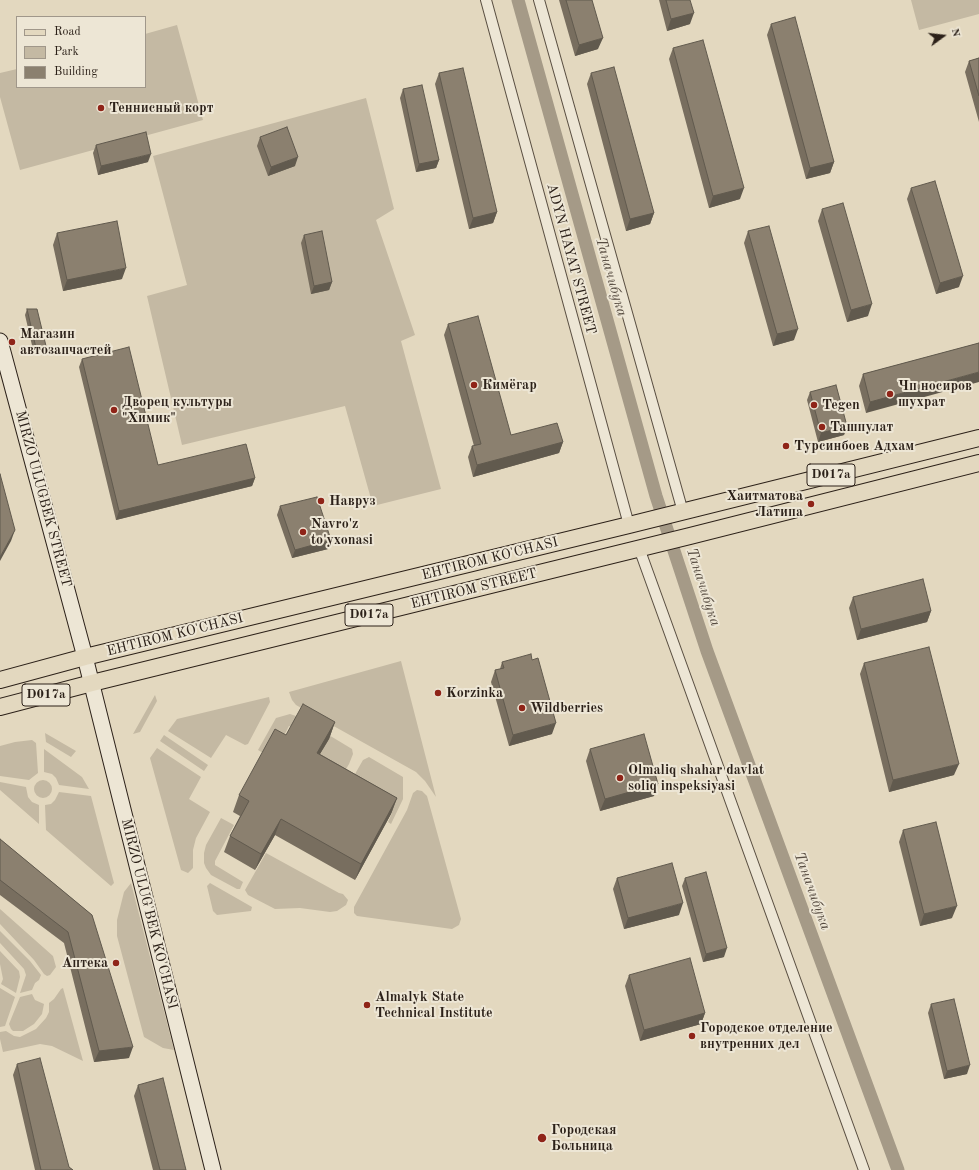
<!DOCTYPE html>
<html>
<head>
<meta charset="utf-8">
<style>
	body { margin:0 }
	#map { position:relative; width:979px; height:1170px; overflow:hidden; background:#e3d8bf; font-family:"Old Standard TT",serif }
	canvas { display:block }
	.legend { position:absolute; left:16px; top:16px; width:130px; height:72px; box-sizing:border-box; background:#ede6d5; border:1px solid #a0978a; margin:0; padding:5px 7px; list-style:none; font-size:12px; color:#2c2119 }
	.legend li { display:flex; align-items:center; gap:8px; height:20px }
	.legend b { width:20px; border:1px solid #a0978a }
	.north { position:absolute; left:923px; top:16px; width:40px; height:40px; -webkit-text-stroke:3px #ede6d5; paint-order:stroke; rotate:75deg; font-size:11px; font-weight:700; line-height:16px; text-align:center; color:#2c2119 }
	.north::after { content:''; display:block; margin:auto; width:14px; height:18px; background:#2c2119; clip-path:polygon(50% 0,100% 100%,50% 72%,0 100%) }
</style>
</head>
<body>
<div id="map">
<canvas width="979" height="1170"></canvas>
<ul class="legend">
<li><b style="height:5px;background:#e3d8bf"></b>Road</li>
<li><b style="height:11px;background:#c4b9a3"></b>Park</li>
<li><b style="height:11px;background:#8b806f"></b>Building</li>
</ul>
<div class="north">N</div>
</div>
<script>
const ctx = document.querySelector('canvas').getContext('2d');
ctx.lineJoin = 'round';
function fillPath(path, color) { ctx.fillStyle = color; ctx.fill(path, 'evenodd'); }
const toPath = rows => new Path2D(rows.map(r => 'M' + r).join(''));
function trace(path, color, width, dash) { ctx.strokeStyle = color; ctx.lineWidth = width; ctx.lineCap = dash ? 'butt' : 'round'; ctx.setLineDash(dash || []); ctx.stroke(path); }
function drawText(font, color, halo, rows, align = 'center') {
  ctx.font = font + ' "Old Standard TT",serif'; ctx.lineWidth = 4; ctx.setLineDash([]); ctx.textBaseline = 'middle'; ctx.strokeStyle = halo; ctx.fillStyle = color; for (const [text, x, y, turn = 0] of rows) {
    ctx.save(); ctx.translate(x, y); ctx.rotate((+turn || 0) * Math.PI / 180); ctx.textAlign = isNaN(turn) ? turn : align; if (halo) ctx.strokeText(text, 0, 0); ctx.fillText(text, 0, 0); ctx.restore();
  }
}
fillPath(toPath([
	[911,0,979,0,979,14,919,30],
	[177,25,203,120,20,170,0,97,0,73,17,69,17,87,145,87,145,34],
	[366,98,394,209,376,220,415,335,401,341,441,489,373,506,345,406,182,445,147,296,187,285,153,156],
	[401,661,436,797,425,781,416,772,296,705,292,700,289,692],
	[155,695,157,701,140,732,133,734],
	[269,697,270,702,248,744,245,745,226,735,211,758,168,731,177,719],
	[290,714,299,717,352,749,353,754,349,764,338,783,312,769,329,738,297,720,292,727,289,726,277,749,263,753,258,750,276,718],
	[45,733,76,751,71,757,46,742],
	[164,735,208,765,204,771,160,741],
	[32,740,36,743,38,773,29,780,0,776,0,746,15,742],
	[157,748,201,777,189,799,210,812,196,838,193,850,193,868,188,873,181,870,150,758],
	[44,749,82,777,89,789,59,785,56,778,52,774,44,772],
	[369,757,403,777,403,799,391,824,388,822,392,813,347,788,363,760],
	'34 789a9 9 0 1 1 18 0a9 9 0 1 1-18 0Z',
	[0,782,26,787,28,797,32,802,39,805,39,824,0,790],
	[417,790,422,791,427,796,461,919,459,925,452,929,357,916,354,913,354,907,407,810,413,793],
	[59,792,91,796,114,883,111,886,46,830,45,805,51,804,55,800],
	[221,818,234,825,215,861,215,865,243,882,240,889,237,889,211,875,206,868,204,863,204,853,206,845],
	[266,853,339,893,343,894,348,900,346,905,337,911,330,912,300,908,275,909,248,895,245,890],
	[131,883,174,1050,163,1048,144,1037,117,936,117,920,124,892],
	[210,883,252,907,251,911,217,915,213,911,207,886],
	[0,909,53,956,56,967,50,975,47,976,44,974,34,960,0,924],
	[0,931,30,961,41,975,39,980,35,983,32,990,20,993,26,975,24,969,0,943],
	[0,951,19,971,20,977,16,993,1,984,3,979,0,964],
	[0,988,15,997,5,1026,0,1027],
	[63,988,83,1061,52,1046,40,1044,3,1052,0,1039,0,1032,6,1031,14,1036,20,1037,36,1029,46,1018,49,1012,49,1003,54,999,61,989],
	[32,994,35,1000,44,1004,42,1014,34,1024,23,1031,13,1031,11,1029,9,1024,20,997]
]), '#c4b9a3');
trace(toPath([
	[518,0,656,496,707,651,898,1170]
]), '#a59a87', 13);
const street = toPath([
	[486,0,629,525],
	[539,0,683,512],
	[639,548,864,1170]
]);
const secondary = toPath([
	[0,341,85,657,213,1170]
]);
const primary = toPath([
	[0,680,85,657,629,525,979,438],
	[0,707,92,683,690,536,979,463]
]);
trace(street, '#5a4f42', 12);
trace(secondary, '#2c2119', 17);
trace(primary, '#2c2119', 18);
trace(street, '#ede6d5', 10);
trace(secondary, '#ede6d5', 15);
trace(primary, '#e3d8bf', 16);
fillPath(toPath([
	[559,0,592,0,598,49,575,56],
	[659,0,690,0,690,24,667,31],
	[771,24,834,162,830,173,806,179,767,35],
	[673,48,740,199,709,208,669,59],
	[979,58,979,122,965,72,969,61],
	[439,73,497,212,493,223,469,229,435,84],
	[591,73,654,213,650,224,626,231,587,84],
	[403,89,439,160,436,168,416,172,400,98],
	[260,137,295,166,268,176,257,146],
	[96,145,148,162,98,175,93,153],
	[911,188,959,287,936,294,907,199],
	[822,209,868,316,847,322,818,221],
	[748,231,794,340,773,346,744,243],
	[57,233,122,279,63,291,53,245],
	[304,235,332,282,329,290,311,294,301,243],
	[27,309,44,352,34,354,25,315],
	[448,324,511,435,563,442,559,453,473,477,468,457,472,446,474,446,444,335],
	[979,343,866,413,859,386,863,374],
	[82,359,158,465,255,478,252,486,116,520,79,367],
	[810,392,847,426,844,435,818,442,807,400],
	[280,506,328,549,292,558,277,515],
	[853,597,931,611,927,622,857,640,849,608],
	[502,662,552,734,509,746,491,682,495,670,500,669],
	[864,663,954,775,889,792,860,674],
	[335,722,329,739,320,754,397,798,391,814,355,880,275,835,255,870,224,852,230,836,240,816,233,812,239,795,286,735],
	[590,749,654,796,600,811,586,761],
	[903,830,952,918,920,926,899,842],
	[0,839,92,915,129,1058,94,1062,64,943,0,895],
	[617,878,679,915,624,929,613,889],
	[685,878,724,957,703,962,682,886],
	[629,975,705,1013,701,1024,640,1041,625,986],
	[931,1004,967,1074,944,1079,928,1013],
	[17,1064,69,1167,73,1170,35,1170,13,1075],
	[138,1085,186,1170,153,1170,134,1096]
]), '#786e5f');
fillPath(toPath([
	[694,13,690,24,667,31,671,19],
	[603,38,598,49,575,56,579,45],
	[151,154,148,162,98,175,101,166],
	[298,157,295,166,268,176,271,167],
	[439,160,436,168,416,172,419,164],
	[834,162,830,173,806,179,810,168],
	[744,188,740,199,709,208,713,196],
	[497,212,493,223,469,229,473,218],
	[654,213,650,224,626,231,630,219],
	[126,268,122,279,63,291,67,280],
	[963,276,959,287,936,294,940,283],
	[332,282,329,290,311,294,314,286],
	[872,304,868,316,847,322,851,310],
	[798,329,794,340,773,346,777,334],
	[46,346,44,352,34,354,36,348],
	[979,372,979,382,866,413,870,402],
	[847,426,844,435,818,442,821,433],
	[563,442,559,453,473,477,477,465],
	[255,478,252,486,116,520,119,511],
	[15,530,11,541,0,561,0,557],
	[331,540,328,549,292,558,295,550],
	[931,611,927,622,857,640,861,629],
	[335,722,329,739,311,769,317,753],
	[556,723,552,734,509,746,513,735],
	[959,764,954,775,889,792,893,780],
	[658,784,654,796,600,811,605,799],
	[397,798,391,814,355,880,361,864],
	[281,819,275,835,255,870,261,854],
	[683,903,679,915,624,929,628,918],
	[957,906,952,918,920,926,924,914],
	[727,948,724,957,703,962,706,954],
	[705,1013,701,1024,640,1041,644,1030],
	[133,1047,129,1058,94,1062,99,1051],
	[970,1065,967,1074,944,1079,947,1071]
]), '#615a4e');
const building = toPath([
	[566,0,592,0,603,38,579,45,566,0],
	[666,0,690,0,694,13,671,19,666,0],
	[795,17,834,162,810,168,771,24,795,17],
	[703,40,744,188,713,196,673,48,703,40],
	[979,58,979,96,969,61,979,58],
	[614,67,654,213,630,219,591,73,614,67],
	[463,68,497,212,473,218,439,73,463,68],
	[422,85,439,160,419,164,403,89,422,85],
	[287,127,298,157,271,167,260,137,287,127],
	[146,132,151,154,101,166,96,145,146,132],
	[935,181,963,276,940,283,911,188,935,181],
	[843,203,872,304,851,310,822,209,843,203],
	[117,221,126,268,67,280,57,233,117,221],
	[769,226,798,329,777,334,748,231,769,226],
	[322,231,332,282,314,286,304,235,322,231],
	[27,309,37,309,46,346,36,348,27,309],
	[478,316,511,435,557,423,563,442,477,465,472,446,481,444,448,324,478,316],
	[979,343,979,372,870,402,863,374,979,343],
	[129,347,158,465,246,444,255,478,119,511,82,359,129,347],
	[836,385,847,426,821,433,810,392,836,385],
	[0,474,15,530,0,557,0,474],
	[317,497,331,540,295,550,280,506,317,497],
	[923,579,931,611,861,629,853,597,923,579],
	[929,647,959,764,893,780,864,663,929,647],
	[531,654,532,660,538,658,556,723,513,735,495,670,504,668,502,662,531,654],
	[303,704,335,722,317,753,397,798,361,864,281,819,261,854,230,836,249,801,239,795,275,729,286,735,303,704],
	[644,734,658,784,605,799,590,749,644,734],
	[936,822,957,906,924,914,903,830,936,822],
	[0,839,92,915,133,1047,99,1051,68,932,0,880,0,839],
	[672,863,683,903,628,918,617,878,672,863],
	[706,872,727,948,706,954,685,878,706,872],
	[690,958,705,1013,644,1030,629,975,690,958],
	[954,999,970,1065,947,1071,931,1004,954,999],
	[40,1058,69,1167,73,1170,41,1170,17,1064,40,1058],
	[163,1078,186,1170,160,1170,138,1085,163,1078]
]);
fillPath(building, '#8b806f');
trace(building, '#615a4e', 1);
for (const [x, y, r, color] of [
	[101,108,4,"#8f2418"],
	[12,342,4,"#8f2418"],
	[474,385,4,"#8f2418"],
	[890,394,4,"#8f2418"],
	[814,405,4,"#8f2418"],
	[114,410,4,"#8f2418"],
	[822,427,4,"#8f2418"],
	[786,446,4,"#8f2418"],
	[321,501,4,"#8f2418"],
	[811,504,4,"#8f2418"],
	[303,532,4,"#8f2418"],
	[438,693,4,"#8f2418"],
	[522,708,4,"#8f2418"],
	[620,778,4,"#8f2418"],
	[116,963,4,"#8f2418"],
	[367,1005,4,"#8f2418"],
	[692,1036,4,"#8f2418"],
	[542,1138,5,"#8f2418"]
]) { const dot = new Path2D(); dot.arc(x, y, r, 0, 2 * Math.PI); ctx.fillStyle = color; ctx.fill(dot); trace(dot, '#ede6d5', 1.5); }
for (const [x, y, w] of [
	[831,475,48],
	[369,615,48],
	[46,695,48]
]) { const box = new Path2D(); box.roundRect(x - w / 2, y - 11, w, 22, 3); ctx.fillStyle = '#ede6d5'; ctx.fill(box); trace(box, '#2c2119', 1); }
drawText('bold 13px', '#2c2119', null, [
	["D017a",831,475],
	["D017a",369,615],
	["D017a",46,695]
]);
drawText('bold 14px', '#2c2119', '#ede6d5', [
	["Теннисный корт",109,108],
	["Магазин",20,334],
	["автозапчастей",20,350],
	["Кимёгар",482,385],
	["Чп носиров",898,386],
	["шухрат",898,402],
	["Дворец культуры",122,402],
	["\"Химик\"",122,418],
	["Tegen",822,405],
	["Ташпулат",830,427],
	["Турсинбоев Адхам",794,446],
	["Хаитматова",803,496,"right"],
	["Латипа",803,512,"right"],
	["Навруз",329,501],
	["Navro'z",311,524],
	["to'yxonasi",311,540],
	["Korzinka",446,693],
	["Wildberries",530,708],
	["Olmaliq shahar davlat",628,770],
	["soliq inspeksiyasi",628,786],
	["Аптека",108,963,"right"],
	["Almalyk State",375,997],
	["Technical Institute",375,1013],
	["Городское отделение",700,1028],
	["внутренних дел",700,1044],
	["Городская",551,1130],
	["Больница",551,1146]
], 'left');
drawText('14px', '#2c2119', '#ede6d5', [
	["ADYN HAYAT STREET",571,259,75],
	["MIRZO ULUGBEK STREET",43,499,75],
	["EHTIROM KO'CHASI",490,559,-14],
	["EHTIROM STREET",474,589,-14],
	["EHTIROM KO'CHASI",175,635,-14],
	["MIRZO ULUG'BEK KO'CHASI",149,914,76]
]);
drawText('italic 15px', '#564b40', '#ede6d5', [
	["Таначибука",611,277,74],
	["Таначибука",703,587,72],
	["Таначибука",812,891,70]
]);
</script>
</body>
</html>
